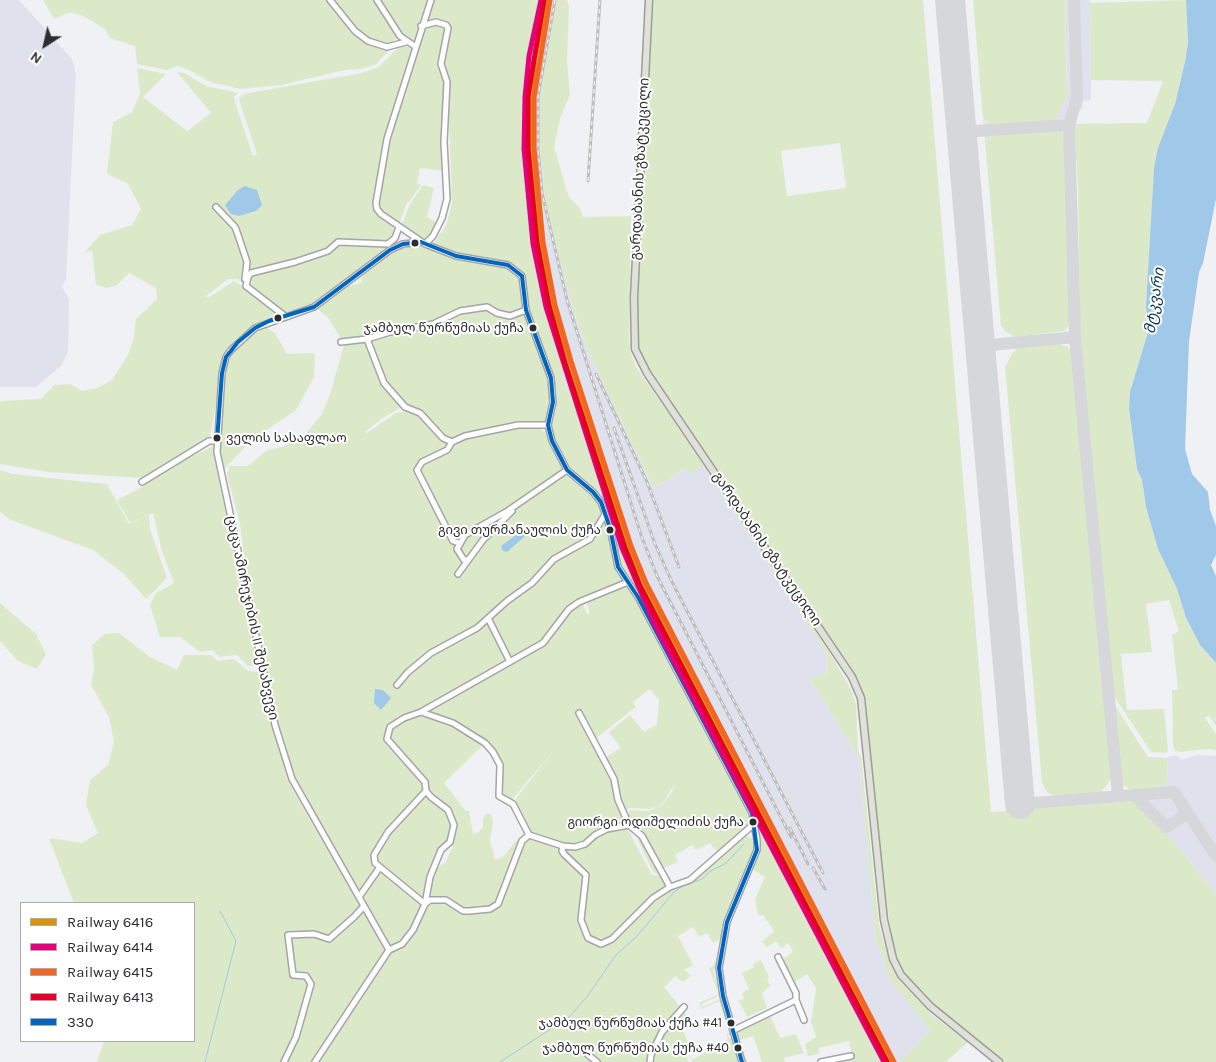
<!DOCTYPE html>
<html>
<head>
<meta charset="utf-8">
<style>
	body { margin:0 }
	#map { position:relative; width:1216px; height:1062px; overflow:hidden; background:#eff1f5; font-family:Karla,sans-serif }
	canvas { display:block }
	.legend { position:absolute; left:20px; top:902px; width:175px; height:140px; box-sizing:border-box; background:#fff; border:1px solid #ababac; margin:0; padding:6px 9px; list-style:none; font-size:15px; color:#2c2d30 }
	.legend li { display:flex; align-items:center; gap:10px; height:25px }
	.legend b { width:25px; border:1px solid #ababac }
	.north { position:absolute; left:20px; top:20px; width:50px; height:50px; -webkit-text-stroke:4px #fff; paint-order:stroke; rotate:215deg; font-size:14px; font-weight:700; line-height:20px; text-align:center; color:#2c2d30 }
	.north::after { content:''; display:block; margin:auto; width:18px; height:22px; background:#2c2d30; clip-path:polygon(50% 0,100% 100%,50% 72%,0 100%) }
</style>
</head>
<body>
<div id="map">
<canvas width="1216" height="1062"></canvas>
<ul class="legend">
<li><b style="height:6px;background:#d99407"></b>Railway 6416</li>
<li><b style="height:6px;background:#e5007d"></b>Railway 6414</li>
<li><b style="height:6px;background:#f26522"></b>Railway 6415</li>
<li><b style="height:6px;background:#e4002b"></b>Railway 6413</li>
<li><b style="height:6px;background:#0065bd"></b>330</li>
</ul>
<div class="north">N</div>
</div>
<script>
const ctx = document.querySelector('canvas').getContext('2d');
ctx.lineJoin = 'round';
function fillPath(path, color) { ctx.fillStyle = color; ctx.fill(path, 'evenodd'); }
const toPath = rows => new Path2D(rows.map(r => 'M' + r).join(''));
function trace(path, color, width, dash) { ctx.strokeStyle = color; ctx.lineWidth = width; ctx.lineCap = dash ? 'butt' : 'round'; ctx.setLineDash(dash || []); ctx.stroke(path); }
function drawText(font, color, halo, rows, align = 'center') {
  ctx.font = font + ' Karla,"Noto Sans Georgian",sans-serif'; ctx.lineWidth = 4; ctx.setLineDash([]); ctx.textBaseline = 'middle'; ctx.strokeStyle = halo; ctx.fillStyle = color; for (const [text, x, y, turn = 0] of rows) {
    ctx.save(); ctx.translate(x, y); ctx.rotate((+turn || 0) * Math.PI / 180); ctx.textAlign = isNaN(turn) ? turn : align; if (halo) ctx.strokeText(text, 0, 0); ctx.fillText(text, 0, 0); ctx.restore();
  }
}
fillPath(toPath([
	[0,0,19,0,72,59,76,74,66,279,62,287,69,299,68,352,61,366,36,387,0,387],
	[534,0,556,0,547,47,540,149,545,198,573,310,588,351,653,488,687,468,703,465,826,653,828,672,810,679,859,758,876,939,890,980,931,1030,899,1062,887,1062,649,611,622,542,574,391,568,393,561,373,565,370,548,311,530,211,526,147,526,99,539,9],
	[1065,0,1090,0,1091,100,1083,101,1082,109,1077,111,1074,128,992,135,985,141,983,119,986,123,1067,96],
	[1177,755,1181,760,1197,755,1216,756,1216,895,1178,846,1173,849,1136,801,1134,792,1159,788,1168,777,1167,757]
]), '#dfe2ec');
fillPath(toPath([
	[43,0,327,0,352,33,367,42,392,48,375,65,361,69,345,70,281,85,241,89,210,82,189,70,178,66,167,70,137,64,135,46,110,38,105,29,83,16,69,12,54,19],
	[332,0,375,0,397,38,389,45,370,40,357,32],
	[380,0,429,0,415,42,403,36],
	[433,0,534,0,539,9,526,99,526,147,534,242,548,311,566,370,561,373,568,393,573,391,622,542,648,612,622,568,604,503,569,468,555,442,551,423,555,412,557,392,537,333,533,327,520,272,505,263,467,257,432,245,446,226,452,203,449,118,445,141,448,171,420,168,417,184,421,185,409,202,407,202,399,225,382,213,378,208,390,140],
	[556,0,567,0,569,6,567,60,570,95,560,119,554,146,565,185,569,197,580,208,583,217,631,216,629,334,630,350,636,367,674,421,829,652,851,689,856,704,858,751,861,757,879,925,890,964,897,978,933,1016,968,1042,946,1062,899,1062,931,1030,890,980,876,939,859,758,810,679,828,672,826,653,703,465,691,474,686,468,653,488,588,351,573,310,549,218,545,198,540,149,540,101,547,47],
	[651,0,923,0,991,812,1136,801,1181,850,1216,895,1216,1062,1004,1062,929,1002,910,984,900,969,893,947,877,828,873,787,854,677,645,364,638,349,636,331,638,282],
	[840,143,846,188,787,196,781,151],
	[973,0,1065,0,1067,96,1055,120,992,126,983,119],
	[1186,0,1188,43,1185,62,1175,104,1154,168,1146,305,1148,332,1130,392,1129,408,1137,469,1142,480,1146,507,1158,549,1177,589,1186,619,1200,645,1216,663,1216,726,1209,716,1205,718,1216,734,1216,750,1205,749,1181,752,1175,751,1173,746,1172,690,1178,690,1172,635,1179,631,1169,600,1146,604,1152,652,1121,654,1127,710,1164,709,1168,751,1165,753,1151,752,1112,693,1080,326,1078,185,1074,128,1075,124,1147,123,1163,81,1091,80,1090,3],
	[402,44,411,48,412,55,385,142,374,208,376,214,393,227,394,234,387,242,335,241,327,249,291,262,252,271,245,284,237,279,228,279,206,296,208,298,234,281,247,289,280,315,251,328,235,341,225,355,210,436,189,452,141,478,48,472,0,464,0,401,41,399,54,385,70,384,82,391,98,388,112,380,128,355,134,337,136,319,157,299,156,288,129,273,117,285,107,288,96,285,92,250,84,253,100,235,132,225,141,209,128,184,107,174,113,122,132,112,140,94,137,68,166,74,143,97,187,131,211,113,177,72,184,73,206,86,238,93,234,97,236,105,253,156,257,154,239,100,243,94,362,73,379,67],
	[230,199,256,211,250,212,225,205],
	[1055,129,1062,132,1065,137,1071,323,1064,331,1015,337,1006,332,1001,326,985,141,992,135],
	[423,185,434,188,427,217,441,225,427,242,401,226,410,204],
	[341,243,385,246,386,248,310,308,288,315,249,287,248,280,253,274],
	[417,244,505,267,514,271,521,280,524,309,507,314,500,313,494,309,460,309,435,322,367,338,341,339,329,319,318,309,320,305,341,288,361,283,363,272,380,258,400,247],
	[489,310,503,318,525,313,550,388,547,424,518,423,462,434,451,440,446,437,419,409,406,404,386,384,370,340,436,325,460,313],
	[264,326,275,333,287,354,315,353,314,377,296,410,252,440,225,468,225,484,220,486,259,665,248,666,237,655,219,657,213,650,200,652,180,637,160,637,150,605,156,593,174,583,162,552,153,513,130,523,117,500,144,486,143,481,219,443,226,362,243,340],
	[365,341,381,381,402,407,381,419,366,431,367,433,396,413,409,411,417,413,449,444,447,448,417,465,456,544,455,551,464,562,455,574,458,576,478,549,516,508,536,492,568,472,597,501,601,516,590,536,572,546,474,628,460,637,425,655,407,670,394,686,397,689,421,663,470,637,486,622,508,660,389,726,385,731,385,744,422,783,423,789,444,810,452,826,448,841,439,849,427,875,425,899,410,930,401,942,390,947,293,778,274,715,246,571,240,524,227,474,230,466,248,466,266,451,285,446,307,432,322,414,330,394,344,345],
	[1058,344,1068,347,1073,352,1111,779,1100,794,1058,798,1047,792,1042,783,1005,367,1012,354,1018,347],
	[517,427,540,428,549,437,565,469,531,490,511,508,454,539,420,471,420,467,448,452,455,442,467,437],
	[0,470,12,474,107,484,129,524,149,515,150,529,167,578,146,599,123,573,93,550,11,520,0,512],
	[507,514,467,557,462,555,460,547,469,535],
	[604,524,610,538,612,556,623,582,580,599,540,643,512,659,493,625,493,618,496,614,531,588,554,561,593,540],
	[619,587,627,587,634,594,751,814,750,825,718,853,710,843,696,850,692,845,675,855,678,862,662,869,643,836,631,825,626,816,630,810,649,811,662,805,672,792,675,784,662,804,657,807,649,809,630,808,625,810,619,800,615,779,604,758,621,748,609,732,630,715,644,732,657,724,659,700,650,689,633,702,636,707,595,739,580,712,578,713,613,780,617,801,626,822,606,828,584,843,574,846,564,845,530,833,514,805,517,797,554,750,510,802,500,796,499,781,502,767,487,743,452,722,428,713,426,710,540,647,575,605,582,602,587,614,590,614,586,600],
	[0,603,36,634,46,654,37,669,18,661,0,641],
	[119,633,150,657,177,670,184,655,211,655,218,661,234,659,248,671,259,672,287,778,294,792,386,950,312,1062,97,1062,104,1041,194,1041,194,903,74,903,49,838,82,843,98,833,86,805,90,780,108,765,114,742,109,717,91,685,94,669,92,645,105,634],
	[1114,704,1148,757,1167,758,1168,777,1165,785,1159,788,1134,792,1123,785,1121,780],
	[421,713,453,725,483,745,444,783,466,811,469,811,473,834,479,832,483,827,483,819,486,814,491,814,493,821,490,840,495,860,504,856,515,842,525,834,515,852,500,899,492,907,464,910,451,901,431,896,432,877,438,867,445,863,452,848,458,826,449,809,427,790,426,781,389,739,392,728,405,719],
	[755,813,886,1062,824,1062,852,1057,849,1041,819,1048,819,1054,808,1056,805,1044,816,1037,811,1022,816,988,807,974,793,983,782,960,793,952,789,943,781,948,776,941,767,947,762,942,774,931,763,915,758,915,755,899,765,877,751,868,759,839],
	[627,828,652,875,663,876,668,886,690,882,743,838,747,836,754,839,754,851,734,894,716,968,713,970,721,995,701,1004,703,1007,720,999,731,1034,728,1036,735,1043,738,1062,692,1062,687,1051,684,1052,689,1062,317,1062,383,960,385,962,390,953,402,946,427,905,436,900,448,903,461,913,468,914,493,910,502,902,522,845,528,838,534,837,570,848,590,841,607,830],
	[693,927,699,937,707,933,713,943,721,939,714,966,709,968,719,994,699,1003,702,1009,719,1001,730,1033,726,1034,728,1039,692,1060,684,1045,688,1042,682,1029,694,1024,664,987,675,976,683,982,691,976,684,970,693,965,678,936],
	[634,832,639,835,661,874,656,874,652,870],
	[761,960,769,977,767,979,770,986,762,993,767,1008,747,1017,739,1001,744,998,742,993,749,989,742,973,754,967,753,964],
	[770,1015,780,1038,796,1034,804,1053,784,1058,785,1062,762,1062,753,1036,740,1040,747,1062,744,1062,737,1031]
]), '#dce9c9');
fillPath(toPath([
	[1186,0,1216,0,1216,199,1203,263,1199,272,1189,341,1185,449,1192,474,1208,492,1210,510,1216,526,1216,555,1211,565,1216,576,1216,663,1200,645,1186,618,1177,589,1158,549,1146,507,1142,480,1137,469,1129,408,1130,392,1148,332,1146,305,1154,168,1158,148,1175,104,1185,62,1188,43],
	[245,186,257,190,262,205,256,211,239,216,231,214,225,205,238,190],
	[523,530,525,532,524,537,507,552,503,551,501,546],
	[375,689,383,690,391,698,381,710,374,703]
]), '#a0c8e8');
trace(toPath([
	[205,1062,236,941,220,911],
	[500,1062,569,1017,586,998,616,955,637,936,674,892,683,886,702,879,712,870,725,864,744,844]
]), '#a0c8e8', 1);
trace(toPath([
	[1074,0,1077,97,1069,125,1075,337,1118,795],
	[961,132,1069,125],
	[980,346,1075,337],
	[1136,797,1166,827,1184,816,1185,812,1182,805],
	[1020,804,1174,792,1216,856]
]), '#d6d7da', 12);
trace(toPath([
	[950,0,1020,804]
]), '#d6d7da', 30);
const minor = toPath([
	[330,0,355,31,368,41,387,47,406,42],
	[377,0,400,36,416,47],
	[431,0,387,139,376,203,377,209,381,214,425,244,456,256,508,265,522,276,526,310,551,378,553,402,548,425,552,441,567,470,593,492,601,502,610,528,618,567,638,597,752,813,757,840,757,850,727,922,719,968,723,996,742,1062],
	[421,26,436,22,446,25,448,28,441,64,447,82,444,142,447,199,442,218,433,236,425,244],
	[216,207,235,227,238,235,247,262,245,279],
	[286,317,246,286,248,277,251,273,295,262,328,251,338,242,388,244,395,238,399,227],
	[367,339,384,383,405,407,420,413,443,438,452,442,465,436,518,425,548,425],
	[341,342,367,339,390,332,433,324,460,311,487,307,497,313,510,316,526,310],
	[452,442,447,450,422,462,417,470,453,541,459,543],
	[142,482,209,441,217,441],
	[467,560,464,560,457,549,465,535,506,512,567,470],
	[458,574,483,540,512,511],
	[488,618,510,662],
	[397,685,408,672,431,653,477,628,507,601,532,583,554,559,590,539,604,516],
	[421,712,453,723,485,743,493,752,500,765,499,796,513,804,529,835,563,846,575,847,585,844,595,835,607,829,629,825],
	[579,713,614,779,618,800,629,825,642,836,670,887],
	[426,791,388,832,374,855,375,863,425,904,430,877,441,850,450,842,454,825,448,810,431,797,426,791,425,782,387,739,390,727,404,718,421,712,543,643,569,609,579,602,628,582],
	[563,846,562,851,564,854,586,875,581,920,588,938,601,944,612,939,653,898,670,887,690,880,754,824],
	[359,897,380,867],
	[389,950,402,944,413,930,425,904,430,900,446,900,463,911,469,911,490,909,498,904,522,841,529,835],
	[778,957,796,993,796,1000,804,1020],
	[734,1030,796,1000],
	[581,1049,597,1062],
	[284,1062,296,1037,311,984,306,976,293,975,288,935,314,934,329,939,354,917,364,906],
	[315,1062,389,950,292,779,275,725,217,452,222,373,226,357,231,350,255,328,314,307,390,250,403,244,421,242],
	[650,1062,651,1055,662,1032,684,1007],
	[821,1062,851,1056]
]);
const major = toPath([
	[649,0,634,298,635,349,647,373,852,677,861,698,884,920,893,959,901,975,930,1006,999,1062]
]);
trace(minor, '#a4a5a9', 8);
trace(major, '#9b9f95', 9);
trace(minor, '#fdfdfe', 5);
trace(major, '#dfe1da', 6);
const rail = toPath([
	[555,0,538,97,538,149,542,193,567,300,641,535,657,576,791,837],
	[588,181,600,0],
	[596,374,647,482,679,567],
	[614,428,655,544,671,580,823,873],
	[790,828,808,864],
	[813,868,825,889]
]);
trace(rail, '#bdbdbe', 3);
trace(rail, '#fff', 1, [4]);
trace(toPath([
	[421,242,456,256,508,265,522,276],
	[522,276,526,310,551,378,553,402,548,425,552,441,567,470,593,492,601,502,610,528,618,567,638,597,752,813,757,850,727,922,719,968,723,996,742,1062],
	[217,441,222,373,226,357,238,342,255,328,269,321,314,307,390,250,403,244,421,242]
]), '#0065bd', 4);
trace(toPath([
	[547,0,535,57,531,97,530,148,539,243,552,305,628,546,661,622,891,1062]
]), '#d99407', 5);
trace(toPath([
	[541,0,529,56,525,97,524,149,533,244,546,307,622,548,655,625,884,1062]
]), '#e5007d', 5);
trace(toPath([
	[550,0,534,97,534,148,543,242,555,305,571,361,631,546,646,583,894,1062]
]), '#f26522', 5);
trace(toPath([
	[544,0,528,96,528,149,537,243,549,306,565,363,625,548,640,586,887,1062]
]), '#e4002b', 5);
for (const [x, y, r, color] of [
	[415,243,4.5,"#2c2d30"],
	[278,318,4.5,"#2c2d30"],
	[533,328,4.5,"#2c2d30"],
	[217,438,4.5,"#2c2d30"],
	[610,530,4.5,"#2c2d30"],
	[753,822,4.5,"#2c2d30"],
	[731,1023,4.5,"#2c2d30"],
	[738,1048,4.5,"#2c2d30"]
]) { const dot = new Path2D(); dot.arc(x, y, r, 0, 2 * Math.PI); ctx.fillStyle = color; ctx.fill(dot); trace(dot, '#fff', 2); }
drawText('13px', '#2c2d30', '#fff', [
	["ჯამბულ წურწუმიას ქუჩა",524,328],
	["ველის სასაფლაო",226,438,"left"],
	["გივი თურმანაულის ქუჩა",601,530],
	["გიორგი ოდიშელიძის ქუჩა",744,822],
	["ჯამბულ წურწუმიას ქუჩა #41",722,1023],
	["ჯამბულ წურწუმიას ქუჩა #40",729,1048]
], 'right');
drawText('14px', '#2c2d30', '#fff', [
	["გარდაბანის გზატკეცილი",640,169,-87],
	["გარდაბანის გზატკეცილი",767,549,56],
	["ცაცა ამირეჯიბის II შესახვევი",252,618,78]
]);
drawText('italic 15px', '#073552', '#fff', [
	["მტკვარი",1155,301,-82]
]);
</script>
</body>
</html>
